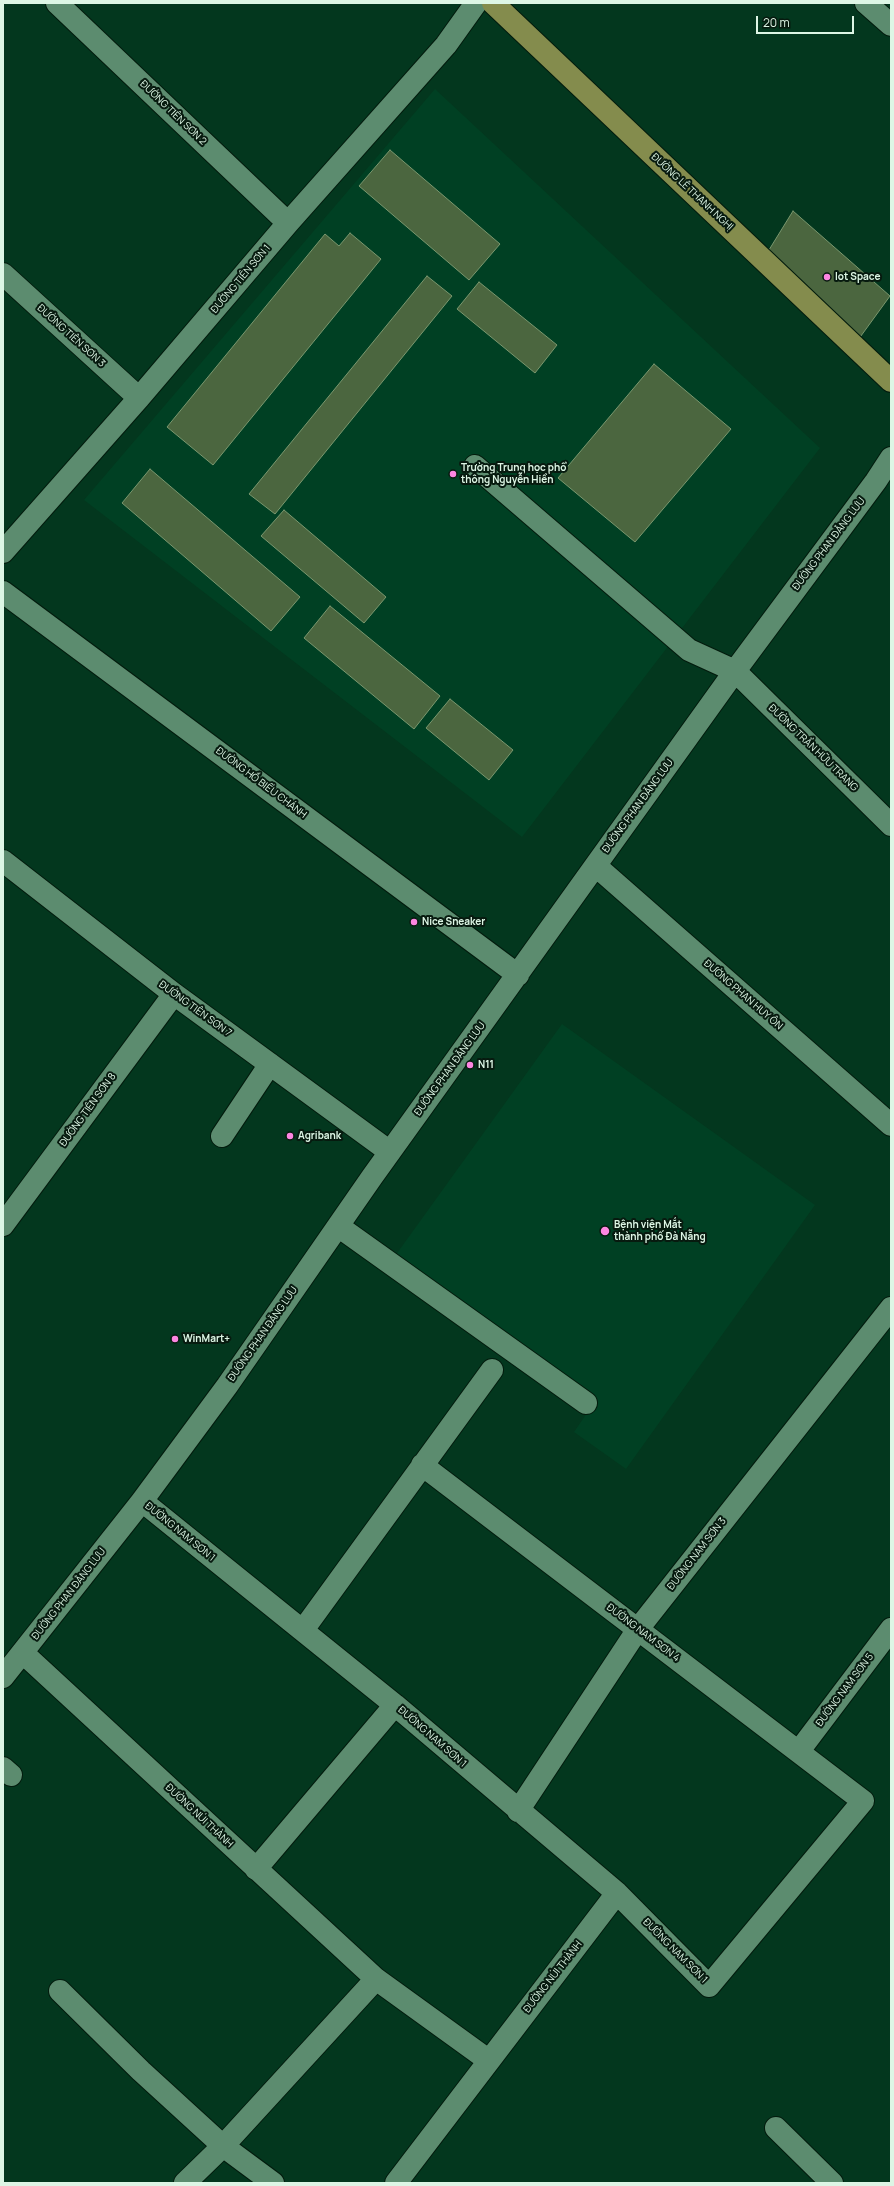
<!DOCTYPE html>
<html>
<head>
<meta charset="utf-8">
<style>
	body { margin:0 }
	#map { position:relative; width:894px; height:2186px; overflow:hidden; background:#03371e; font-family:Manrope,sans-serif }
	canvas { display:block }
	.frame { position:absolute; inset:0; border:4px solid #ddf6e5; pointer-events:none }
	.scale { position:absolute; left:756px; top:16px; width:98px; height:18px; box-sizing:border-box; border:2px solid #ddf6e5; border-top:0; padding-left:5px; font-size:12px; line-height:14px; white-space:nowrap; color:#ddf6e5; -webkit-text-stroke:3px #071a0f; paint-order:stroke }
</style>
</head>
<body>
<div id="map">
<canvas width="894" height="2186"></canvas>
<div class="frame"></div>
<div class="scale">20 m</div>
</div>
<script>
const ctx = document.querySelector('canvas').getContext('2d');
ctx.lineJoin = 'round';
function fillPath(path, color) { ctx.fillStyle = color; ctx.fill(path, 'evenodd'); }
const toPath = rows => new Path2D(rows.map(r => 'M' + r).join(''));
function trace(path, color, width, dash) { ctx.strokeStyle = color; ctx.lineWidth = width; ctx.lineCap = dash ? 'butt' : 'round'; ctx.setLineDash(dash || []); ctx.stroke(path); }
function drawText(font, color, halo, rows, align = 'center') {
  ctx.font = font + ' Manrope,sans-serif'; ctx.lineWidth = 4; ctx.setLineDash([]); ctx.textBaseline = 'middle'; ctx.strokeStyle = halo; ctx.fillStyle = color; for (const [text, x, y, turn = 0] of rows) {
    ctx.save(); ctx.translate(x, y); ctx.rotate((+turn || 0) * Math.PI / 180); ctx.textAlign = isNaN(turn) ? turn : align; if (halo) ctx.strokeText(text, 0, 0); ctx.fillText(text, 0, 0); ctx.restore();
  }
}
fillPath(toPath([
	[435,89,820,448,522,837,84,500],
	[562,1024,815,1205,626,1469,574,1432,596,1400,395,1256]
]), '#004023');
const building = toPath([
	[390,150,500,244,469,280,359,186,390,150],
	[793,211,890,296,858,340,764,258,793,211],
	[350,233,381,259,213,465,167,427,325,234,339,246,350,233],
	[427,276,452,296,275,514,249,494,427,276],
	[479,282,557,345,535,373,457,309,479,282],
	[654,364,731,429,635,542,558,478,654,364],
	[150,469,300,597,271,631,122,503,150,469],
	[284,510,386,597,364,623,261,536,284,510],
	[330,606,440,696,414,729,304,638,330,606],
	[450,699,513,750,489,780,426,728,450,699]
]);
fillPath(building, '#4b663f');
trace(building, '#7a976e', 1);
const minor = toPath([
	[57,3,288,223],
	[866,3,891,25],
	[3,274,139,398],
	[475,466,689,650,735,671,891,825],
	[3,552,139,398,288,223,446,45,476,3],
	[3,592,518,975],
	[3,861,174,994,390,1152],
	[596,866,891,1125],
	[222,1136,270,1064],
	[3,1225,174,994],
	[338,1226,586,1403],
	[142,1501,395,1705,617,1893,709,1986,863,1801,422,1465],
	[303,1630,492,1370],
	[23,1653,376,1979,488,2060],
	[3,1677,142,1501,227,1386,372,1177,735,671,876,481,891,458],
	[799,1751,891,1629],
	[3,1768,11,1775],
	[518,1811,638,1629,891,1308],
	[256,1869,395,1705],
	[60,1991,141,2071,223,2146,273,2183],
	[776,2128,832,2183],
	[185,2183,223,2146,376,1979],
	[396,2183,617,1893]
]);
const major = toPath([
	[493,3,891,381]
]);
trace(minor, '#031b0d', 24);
trace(major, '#031b0d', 24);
trace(minor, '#5c8c6f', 22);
trace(major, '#848c4d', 22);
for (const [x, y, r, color] of [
	[827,277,4,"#fd86e1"],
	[453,474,4,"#fd86e1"],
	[414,922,4,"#fd86e1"],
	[470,1065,4,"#fd86e1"],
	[290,1136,4,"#fd86e1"],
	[605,1231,5,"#fd86e1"],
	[175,1339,4,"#fd86e1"]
]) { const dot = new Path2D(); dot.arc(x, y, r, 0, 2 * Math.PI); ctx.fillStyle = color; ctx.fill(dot); trace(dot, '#071a0f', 1.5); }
drawText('10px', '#ddf6e5', '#071a0f', [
	["ĐƯỜNG TIÊN SƠN 2",173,113,44],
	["ĐƯỜNG LÊ THANH NGHỊ",692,192,43],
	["ĐƯỜNG TIÊN SƠN 1",241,279,-50],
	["ĐƯỜNG TIÊN SƠN 3",71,336,42],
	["ĐƯỜNG PHAN ĐĂNG LƯU",829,544,-53],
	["ĐƯỜNG TRẦN HỮU TRANG",813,748,44],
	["ĐƯỜNG HỒ BIỂU CHÁNH",261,783,37],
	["ĐƯỜNG PHAN ĐĂNG LƯU",638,806,-54],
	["ĐƯỜNG PHAN HUY ÔN",743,995,41],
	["ĐƯỜNG TIÊN SƠN 7",195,1009,36],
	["ĐƯỜNG PHAN ĐĂNG LƯU",450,1069,-54],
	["ĐƯỜNG TIÊN SƠN 8",88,1110,-54],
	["ĐƯỜNG PHAN ĐĂNG LƯU",263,1334,-55],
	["ĐƯỜNG NAM SƠN 1",180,1532,39],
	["ĐƯỜNG NAM SƠN 3",697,1554,-52],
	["ĐƯỜNG PHAN ĐĂNG LƯU",69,1594,-52],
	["ĐƯỜNG NAM SƠN 4",643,1633,37],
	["ĐƯỜNG NAM SƠN 5",845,1690,-53],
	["ĐƯỜNG NAM SƠN 1",432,1737,41],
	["ĐƯỜNG NÚI THÀNH",199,1816,43],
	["ĐƯỜNG NAM SƠN 1",675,1951,45],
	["ĐƯỜNG NÚI THÀNH",553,1977,-52]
]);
drawText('bold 10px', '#ddf6e5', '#071a0f', [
	["Iot Space",835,277],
	["Trường Trung học phổ",461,468],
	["thông Nguyễn Hiền",461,480],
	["Nice Sneaker",422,922],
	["N11",478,1065],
	["Agribank",298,1136],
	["Bệnh viện Mắt",614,1225],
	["thành phố Đà Nẵng",614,1237],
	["WinMart+",183,1339]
], 'left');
</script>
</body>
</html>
